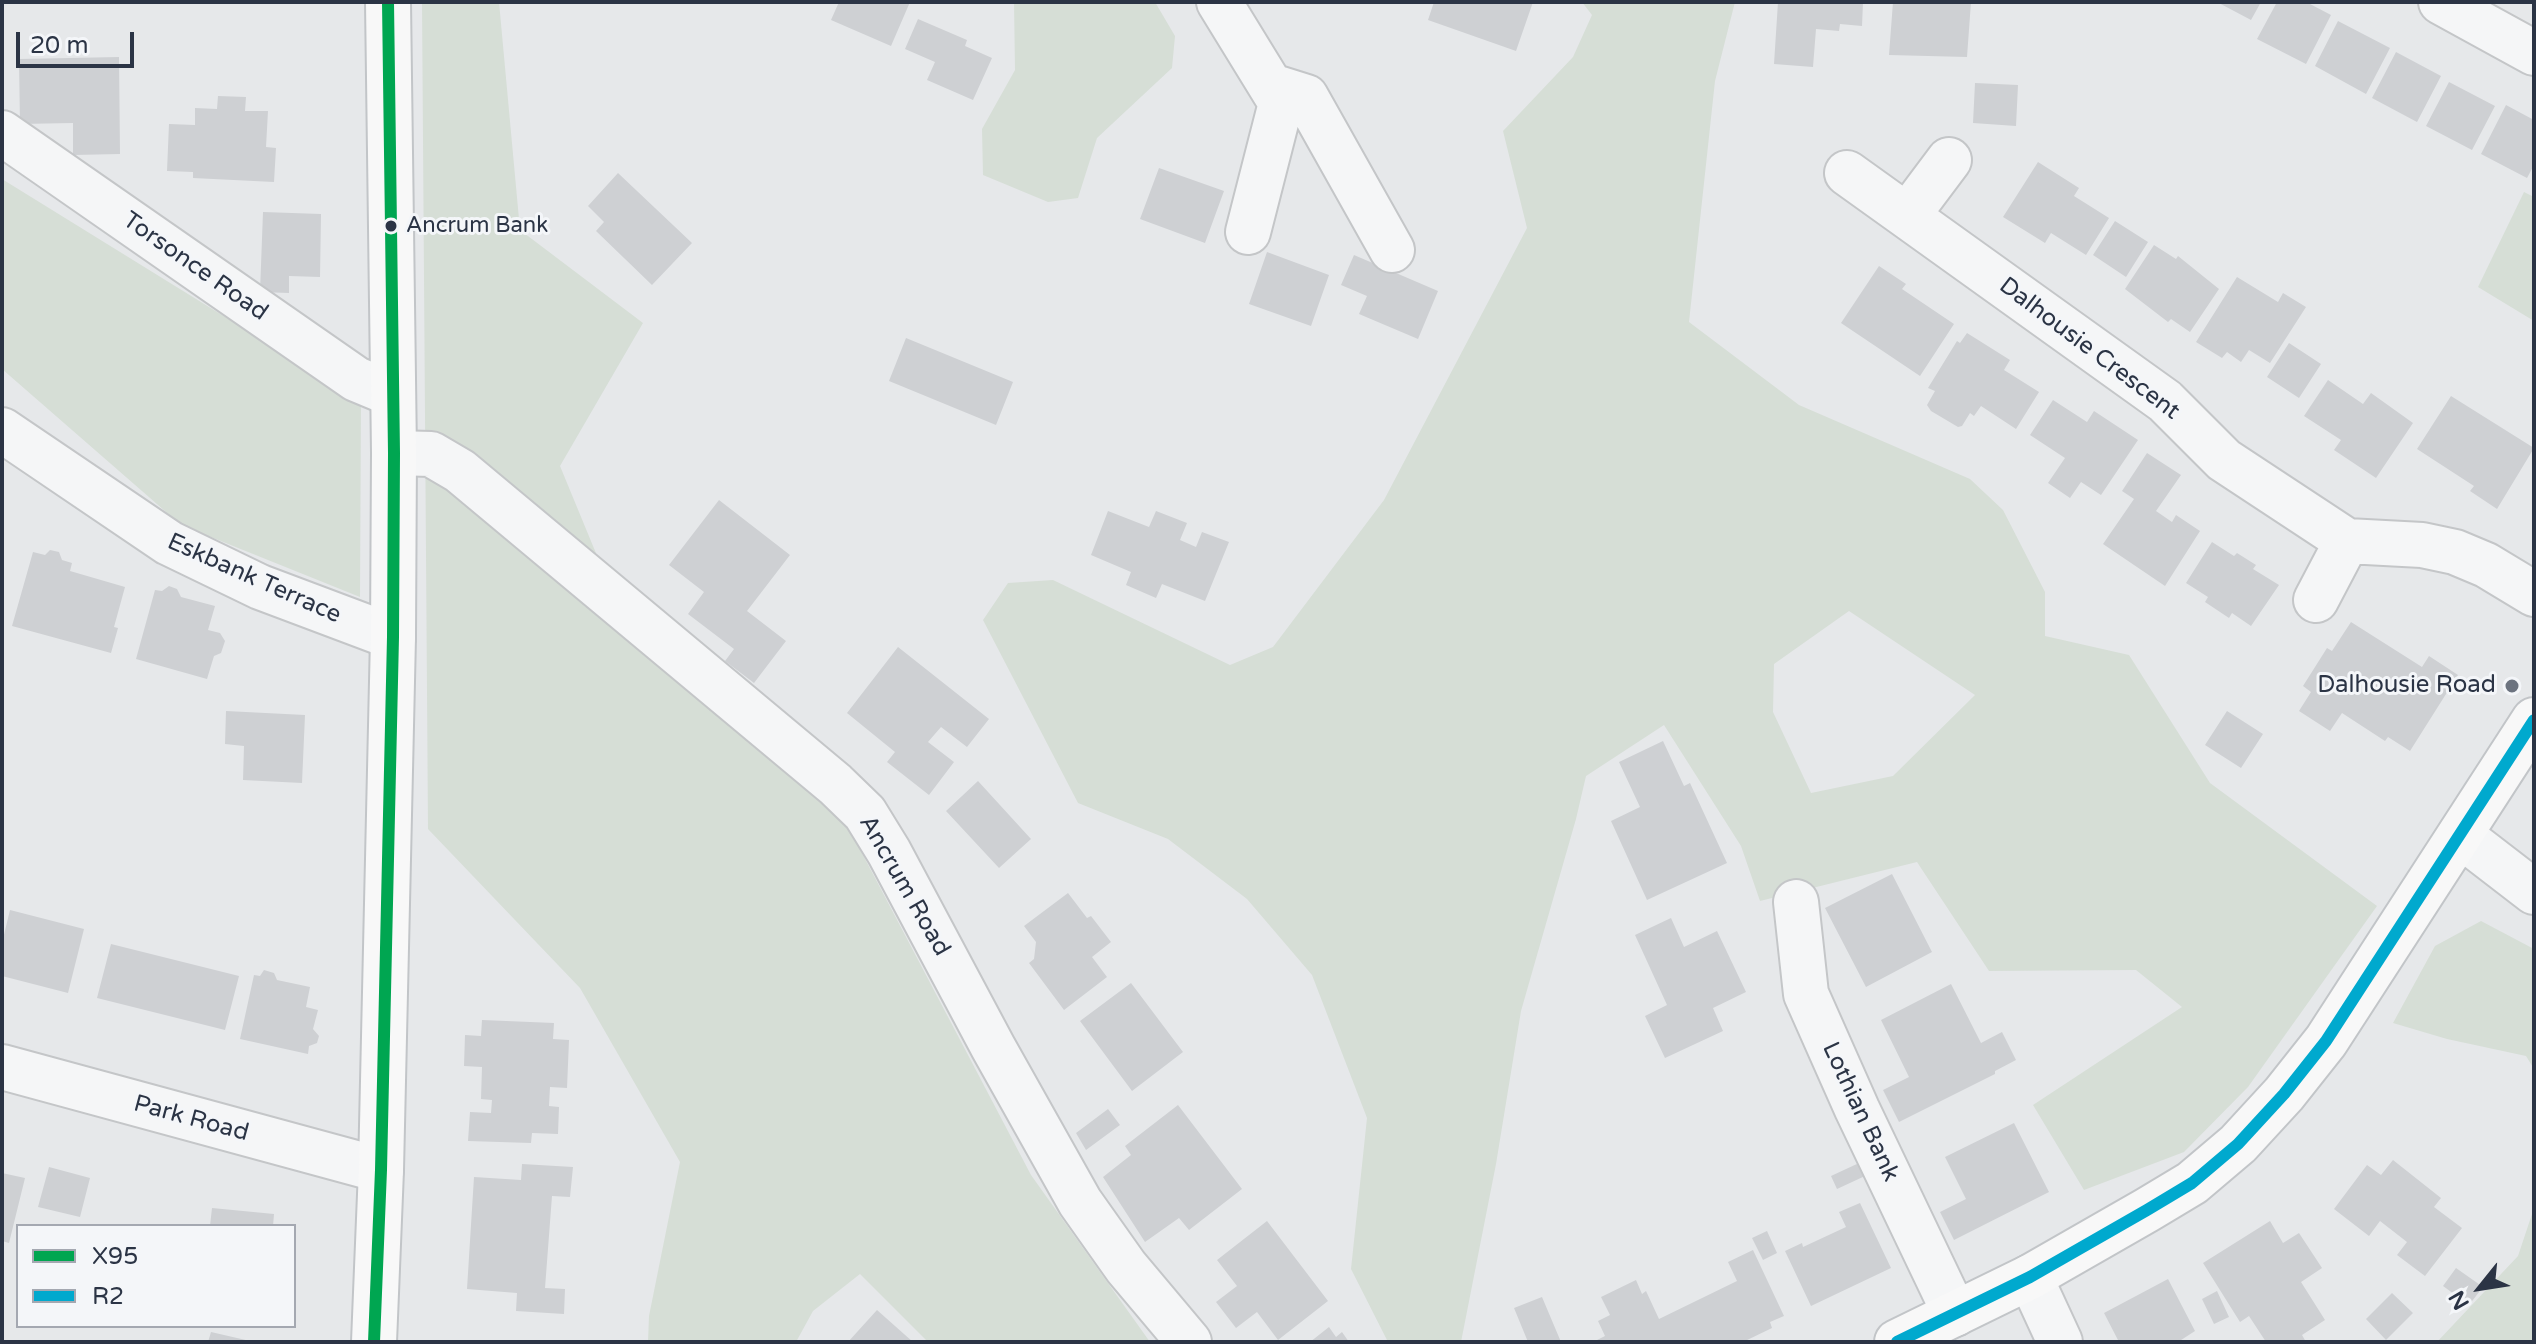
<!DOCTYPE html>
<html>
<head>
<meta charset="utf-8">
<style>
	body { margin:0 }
	#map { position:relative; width:2536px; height:1344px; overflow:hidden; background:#e6e8ea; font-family:"Varela Round",sans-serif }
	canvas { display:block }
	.frame { position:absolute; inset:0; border:4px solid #2b3445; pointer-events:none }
	.legend { position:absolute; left:16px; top:1224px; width:280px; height:104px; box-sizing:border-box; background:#f4f6f9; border:2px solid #a4a8b1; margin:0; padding:10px 14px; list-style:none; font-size:24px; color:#2b3445 }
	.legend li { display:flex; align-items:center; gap:16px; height:40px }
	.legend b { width:40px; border:2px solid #a4a8b1 }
	.north { position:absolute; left:2440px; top:1248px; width:80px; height:80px; -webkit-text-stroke:6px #f4f6f9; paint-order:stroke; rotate:240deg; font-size:22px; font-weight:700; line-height:32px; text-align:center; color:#2b3445 }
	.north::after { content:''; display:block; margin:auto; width:28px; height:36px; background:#2b3445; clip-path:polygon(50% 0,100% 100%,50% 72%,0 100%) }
	.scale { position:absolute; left:16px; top:32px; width:118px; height:36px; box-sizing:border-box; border:4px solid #2b3445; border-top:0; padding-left:10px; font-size:24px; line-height:28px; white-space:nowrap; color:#2b3445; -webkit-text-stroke:6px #f4f6f9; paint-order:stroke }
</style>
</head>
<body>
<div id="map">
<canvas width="2536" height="1344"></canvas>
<div class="frame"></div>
<ul class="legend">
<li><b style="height:10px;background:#00a651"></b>X95</li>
<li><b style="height:10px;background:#00a9ce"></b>R2</li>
</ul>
<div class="north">N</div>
<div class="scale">20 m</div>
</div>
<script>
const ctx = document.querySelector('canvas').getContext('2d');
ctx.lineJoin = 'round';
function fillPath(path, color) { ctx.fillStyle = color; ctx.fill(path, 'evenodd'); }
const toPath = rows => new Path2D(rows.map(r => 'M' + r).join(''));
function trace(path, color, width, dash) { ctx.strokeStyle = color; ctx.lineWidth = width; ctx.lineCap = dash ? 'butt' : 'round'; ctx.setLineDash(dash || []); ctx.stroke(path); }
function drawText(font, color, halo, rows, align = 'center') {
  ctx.font = font + ' "Varela Round",sans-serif'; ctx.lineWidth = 6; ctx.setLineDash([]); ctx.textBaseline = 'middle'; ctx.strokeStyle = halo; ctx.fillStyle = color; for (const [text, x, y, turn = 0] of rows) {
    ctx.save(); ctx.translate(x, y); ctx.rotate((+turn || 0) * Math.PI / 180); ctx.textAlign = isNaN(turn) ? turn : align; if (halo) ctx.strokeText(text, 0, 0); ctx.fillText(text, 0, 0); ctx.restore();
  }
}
fillPath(toPath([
	[422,2,499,2,520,230,643,323,560,466,619,609,843,817,1031,1175,1150,1342,928,1342,860,1274,813,1311,796,1342,648,1342,649,1316,680,1162,580,988,428,829],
	[1014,2,1155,2,1175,36,1172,68,1097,138,1078,198,1048,202,983,175,982,129,1015,70],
	[1582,2,1735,2,1715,81,1689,322,1799,405,1970,479,2003,510,2045,592,2045,636,2129,655,2210,783,2377,906,2248,1087,2184,1152,2084,1190,2033,1105,2182,1007,2136,970,1989,971,1917,862,1760,901,1741,846,1664,725,1586,776,1576,819,1521,1011,1496,1164,1461,1342,1388,1342,1351,1269,1367,1118,1312,975,1247,899,1168,839,1078,803,983,620,1008,583,1053,580,1230,665,1273,647,1384,500,1527,228,1503,131,1573,57,1592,15],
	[1849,611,1975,695,1893,776,1811,793,1773,712,1774,664],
	[2,179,361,401,360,597,181,525,2,369],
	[2524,192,2534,197,2534,321,2478,287],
	[2481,921,2534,949,2534,1069,2526,1056,2447,1039,2393,1023,2435,946],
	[2534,1208,2534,1342,2437,1342,2518,1256]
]), '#d6ded6');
fillPath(toPath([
	[839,2,910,2,891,46,831,20],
	[1434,2,1533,2,1516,51,1428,20],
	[1778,2,1863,2,1862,26,1840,24,1839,31,1816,29,1813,67,1774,64],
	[1893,2,1971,2,1967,57,1889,55],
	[2217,2,2261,2,2251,20],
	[2277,2,2311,2,2310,4,2331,15,2306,64,2257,39],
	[918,19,967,40,965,46,992,58,973,100,927,80,935,62,905,49],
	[2338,21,2390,48,2366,94,2315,66],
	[2396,52,2441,76,2417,122,2372,98],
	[119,57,120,154,73,155,73,123,20,124,19,59],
	[2449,82,2495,106,2472,150,2426,126],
	[1975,83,2018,85,2016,126,1973,123],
	[218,96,246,97,245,111,268,111,266,147,276,148,274,182,193,178,193,172,167,171,169,124,195,125,195,108,217,109],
	[2506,105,2534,120,2534,165,2527,178,2481,154],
	[2038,162,2079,188,2074,196,2109,218,2086,255,2051,233,2045,243,2003,217],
	[1159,168,1224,191,1205,243,1140,219],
	[618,173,692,243,652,285,596,231,604,222,588,206],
	[263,212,321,214,320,277,289,276,289,293,260,292],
	[2115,221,2148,242,2126,277,2093,255],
	[2154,245,2176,259,2178,256,2219,289,2190,332,2171,319,2168,322,2125,289],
	[1267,252,1329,275,1311,326,1249,304],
	[1354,255,1438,291,1418,339,1359,314,1367,296,1341,285],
	[1879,266,1906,284,1902,289,1954,324,1920,376,1841,323],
	[2237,277,2278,302,2283,293,2306,307,2270,363,2249,350,2241,362,2227,352,2222,358,2196,342],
	[1967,333,2010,360,2004,370,2039,392,2016,429,1981,406,1974,416,1970,413,1962,426,1958,427,1931,411,1927,405,1935,391,1928,388,1957,341,1960,343],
	[906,338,1013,382,996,425,889,381],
	[2289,343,2321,364,2299,398,2267,377],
	[2328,380,2363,404,2371,393,2413,423,2376,478,2334,450,2341,440,2304,416],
	[2451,396,2534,448,2497,509,2470,491,2474,486,2417,449],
	[2053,400,2087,422,2094,411,2138,440,2101,495,2081,482,2070,498,2048,483,2065,458,2030,435],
	[2147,453,2181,475,2156,511,2172,522,2176,515,2200,531,2165,586,2103,544,2134,499,2122,491],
	[719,500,790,555,747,611,786,641,754,683,725,661,734,649,688,614,704,592,669,565],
	[1108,511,1149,527,1156,511,1187,523,1180,540,1196,547,1202,532,1229,542,1205,601,1162,584,1156,598,1126,585,1131,572,1091,555],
	[2212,542,2234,556,2237,553,2256,565,2253,569,2279,585,2251,626,2232,613,2229,618,2205,602,2208,597,2186,583],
	[50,550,59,552,62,560,72,563,70,571,125,587,114,627,118,628,111,653,12,626,33,552,45,555],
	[169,586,177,589,181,597,215,606,208,630,220,633,225,641,221,653,214,656,207,679,136,659,155,590,162,591],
	[2351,622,2422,667,2429,656,2458,675,2410,751,2388,737,2385,741,2342,713,2330,731,2299,711,2311,692,2303,686,2327,648,2332,651],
	[898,647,989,719,967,747,941,727,928,742,954,762,929,795,887,762,895,752,847,713],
	[226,711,305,715,302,783,243,780,244,746,225,744],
	[2227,711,2263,734,2241,768,2205,745],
	[1663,741,1684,786,1690,783,1727,863,1647,900,1611,821,1640,807,1619,762],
	[978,781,1031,839,999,868,946,811],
	[1892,874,1932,952,1866,987,1825,908],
	[1068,893,1087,918,1091,916,1111,942,1092,957,1107,977,1064,1010,1029,963,1034,959,1036,942,1024,926],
	[10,910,84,929,68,993,2,976,2,943],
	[1671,918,1684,947,1717,931,1746,992,1713,1008,1723,1031,1665,1058,1645,1016,1667,1005,1635,935],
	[111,944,239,976,225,1030,97,998],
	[264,970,274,973,277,980,310,987,306,1007,318,1010,313,1029,319,1036,317,1043,309,1046,308,1054,240,1039,254,975,260,976],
	[1131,983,1183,1052,1132,1091,1080,1021],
	[1951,984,1981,1043,2002,1032,2016,1060,1995,1071,1995,1074,1899,1122,1883,1090,1909,1077,1881,1020],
	[482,1020,554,1023,553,1039,569,1040,567,1088,550,1087,549,1106,559,1107,558,1134,532,1133,531,1143,468,1141,470,1112,491,1113,492,1100,481,1099,482,1067,464,1066,465,1035,481,1036],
	[1178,1105,1242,1189,1189,1230,1179,1218,1145,1242,1103,1177,1131,1155,1125,1146],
	[1108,1109,1120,1125,1086,1150,1076,1133],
	[2014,1123,2049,1192,1954,1240,1940,1212,1966,1199,1945,1157],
	[2393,1160,2441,1198,2434,1207,2462,1228,2425,1276,2397,1255,2407,1242,2380,1221,2369,1236,2334,1209,2367,1165,2381,1175],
	[1859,1163,1865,1176,1837,1189,1831,1176],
	[522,1164,573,1167,570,1197,552,1196,545,1288,565,1289,564,1314,516,1311,517,1293,467,1289,474,1177,521,1180],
	[49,1167,90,1178,80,1217,38,1207],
	[2,1173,25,1178,9,1243,2,1241],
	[1860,1203,1891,1268,1811,1306,1785,1251,1802,1243,1803,1247,1846,1227,1839,1212],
	[212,1208,274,1214,273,1226,210,1226],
	[1267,1221,1328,1301,1278,1340,1257,1312,1236,1328,1216,1302,1237,1286,1217,1260],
	[2270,1221,2283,1243,2299,1233,2322,1268,2301,1282,2325,1320,2302,1335,2306,1342,2266,1342,2249,1316,2240,1322,2203,1263],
	[1767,1231,1777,1253,1763,1260,1752,1238],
	[1753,1250,1784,1316,1770,1322,1772,1328,1743,1342,1593,1342,1605,1336,1598,1321,1610,1315,1601,1297,1636,1280,1642,1294,1646,1291,1659,1319,1737,1281,1728,1262],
	[2456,1268,2483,1287,2469,1305,2443,1286],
	[2168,1279,2195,1331,2178,1342,2119,1342,2104,1313],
	[2217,1291,2229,1317,2214,1324,2202,1299],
	[2392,1293,2413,1313,2386,1340,2366,1319],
	[1542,1297,1561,1342,1528,1342,1514,1308],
	[877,1310,913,1342,848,1342],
	[1329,1327,1336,1337,1342,1332,1349,1342,1310,1342],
	[211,1332,250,1341,250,1342,208,1342]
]), '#ced0d3');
const minor = toPath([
	[1219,2,1281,103,1248,232],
	[2441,2,2534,53],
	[1271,86,1306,97,1392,250],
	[2,133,356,379,392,394],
	[1847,173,2165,401,2224,460,2347,541,2422,545,2455,552,2486,565,2534,594],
	[1907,216,1949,160],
	[2,430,169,543,260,587,393,637],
	[394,453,431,454,460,471,835,784,865,813,889,852,993,1047,1080,1202,1126,1267,1189,1342],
	[2316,600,2347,541],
	[2460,835,2534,892],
	[1796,902,1806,994,1857,1109,1955,1314],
	[2,1067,381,1170],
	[2030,1277,2060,1342]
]);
const major = toPath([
	[374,1342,381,1170,393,637,394,453,388,2],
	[1897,1342,2030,1277,2147,1210,2192,1183,2238,1144,2284,1094,2326,1041,2534,720]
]);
trace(minor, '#c4c6c8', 48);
trace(major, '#c2c5c8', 48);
trace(minor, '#f5f6f7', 44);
trace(major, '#f8f8f8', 44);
trace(toPath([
	[374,1342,381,1170,393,637,394,453,388,2]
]), '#00a651', 12);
trace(toPath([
	[1897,1342,2030,1277,2147,1210,2192,1183,2238,1144,2284,1094,2326,1041,2534,720]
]), '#00a9ce', 12);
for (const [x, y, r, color] of [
	[391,226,7,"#2b3445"],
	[2512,686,8,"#6c737f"]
]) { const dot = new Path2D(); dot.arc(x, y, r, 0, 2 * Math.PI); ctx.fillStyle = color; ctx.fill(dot); trace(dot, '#f4f6f9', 3); }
drawText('22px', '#2b3445', '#f4f6f9', [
	["Ancrum Bank",406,226]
], 'left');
drawText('24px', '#2b3445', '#f4f6f9', [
	["Torsonce Road",195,267,35],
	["Dalhousie Crescent",2089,349,37],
	["Eskbank Terrace",254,579,24],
	["Ancrum Road",904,886,60],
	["Lothian Bank",1860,1112,65],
	["Park Road",191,1119,15]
]);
drawText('24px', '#2b3445', '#f4f6f9', [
	["Dalhousie Road",2496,686]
], 'right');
</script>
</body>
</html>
